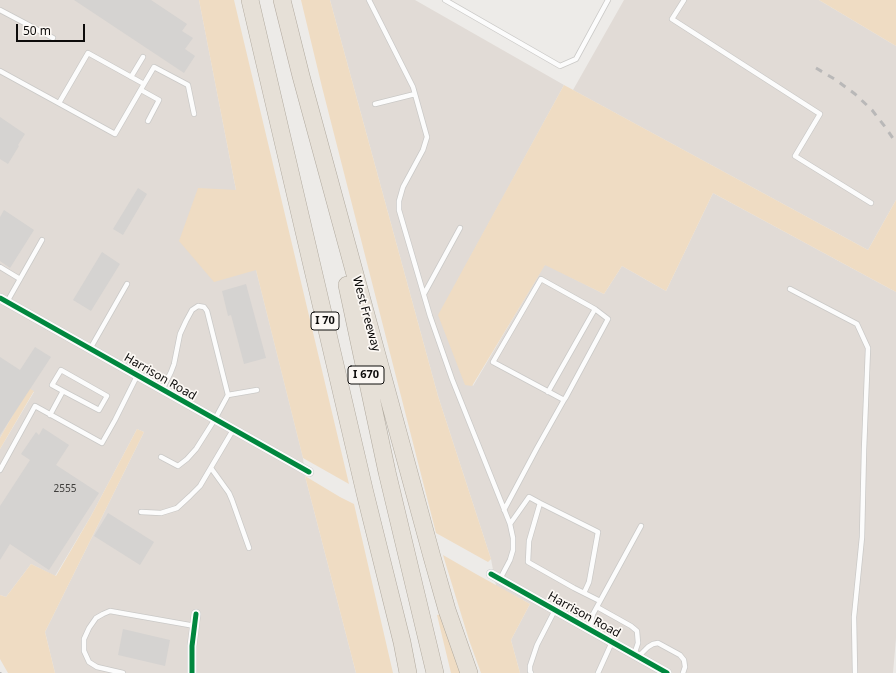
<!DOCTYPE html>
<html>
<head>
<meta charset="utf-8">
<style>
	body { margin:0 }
	#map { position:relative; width:896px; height:673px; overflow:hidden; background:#edebe8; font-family:"Noto Sans",sans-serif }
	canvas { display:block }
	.scale { position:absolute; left:16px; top:24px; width:69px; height:18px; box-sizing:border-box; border:2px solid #0d0c0b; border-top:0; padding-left:5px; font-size:12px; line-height:14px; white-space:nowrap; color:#0d0c0b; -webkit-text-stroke:3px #fcf8f4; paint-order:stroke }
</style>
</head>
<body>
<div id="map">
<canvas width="896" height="673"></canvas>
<div class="scale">50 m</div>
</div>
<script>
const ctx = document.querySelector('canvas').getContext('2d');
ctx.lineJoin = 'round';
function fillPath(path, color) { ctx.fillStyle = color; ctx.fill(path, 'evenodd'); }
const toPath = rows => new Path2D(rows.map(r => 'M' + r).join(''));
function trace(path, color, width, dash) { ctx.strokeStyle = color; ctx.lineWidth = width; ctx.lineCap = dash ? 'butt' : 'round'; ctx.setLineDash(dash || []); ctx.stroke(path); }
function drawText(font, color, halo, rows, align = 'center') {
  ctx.font = font + ' "Noto Sans",sans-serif'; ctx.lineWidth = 3.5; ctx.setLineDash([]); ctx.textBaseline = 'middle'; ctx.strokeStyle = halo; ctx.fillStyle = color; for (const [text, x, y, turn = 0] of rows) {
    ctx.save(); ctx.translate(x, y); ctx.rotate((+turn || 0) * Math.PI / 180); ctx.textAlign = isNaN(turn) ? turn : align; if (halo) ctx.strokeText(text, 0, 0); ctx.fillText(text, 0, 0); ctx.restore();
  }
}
fillPath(toPath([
	[0,0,199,0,236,190,303,458,305,476,356,673,55,673,45,632,144,432,137,429,91,516,55,576,31,564,6,597,0,595,0,449,34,392,28,389,0,438],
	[330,0,415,0,564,85,439,315,473,386,545,264,604,294,622,266,666,291,713,193,896,292,896,638,893,673,520,673,511,640,530,604,496,586,491,559,438,396],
	[624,0,819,0,896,46,896,200,868,250,573,90]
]), '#e1dbd6');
fillPath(toPath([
	[199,0,234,0,349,484,303,458,256,270,214,282,179,241,198,188,236,190],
	[301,0,330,0,438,396,491,559,488,562,436,533,322,87],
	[819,0,896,0,896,46],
	[564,85,868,250,896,200,896,292,713,193,666,291,622,266,604,294,545,265,472,386,465,385,438,315],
	[28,388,34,391,0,449,0,438],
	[137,429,144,432,45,632,55,673,8,673,0,659,0,595,6,597,31,564,56,576,91,516],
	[305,476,340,497,354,504,393,673,356,673],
	[443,555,476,574,530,604,511,640,520,673,481,673,469,640],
	[441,614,461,673,451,673,437,615]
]), '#efdcc3');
fillPath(toPath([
	[74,0,151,0,187,24,182,31,193,38,185,49,195,56,184,73],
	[0,117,25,134,18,145,19,146,8,164,0,159],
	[138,188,147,194,123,235,113,229],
	[4,210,34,230,10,268,0,261,0,217],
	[102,252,120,264,91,311,73,300],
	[246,284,266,358,244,364,231,315,228,316,222,291],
	[35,347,51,357,0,435,0,357,20,370],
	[43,428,69,445,56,465,99,493,49,570,10,544,0,560,0,506,30,460,21,454,36,432,39,435],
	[108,513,154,542,140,565,94,536],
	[123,629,170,640,165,666,118,655]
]), '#d5d3d1');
const service = toPath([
	[369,0,413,87,427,137,423,150,403,187,399,201,399,210,430,316,452,379,510,524,513,538,513,550,510,560,500,579],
	[445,0,560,66,576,59,608,0],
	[684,0,672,19,820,114,795,156,871,203],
	[0,10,53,38],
	[0,71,115,134,144,84],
	[131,77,143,57],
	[141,90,159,100,148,121],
	[59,103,88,53,144,84,154,67,188,85,194,114],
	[375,104,415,94],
	[0,267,20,279],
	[790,289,857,324,868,348,864,450,862,537,854,617,855,673],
	[424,294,460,228],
	[7,302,42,240],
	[90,349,127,284],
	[548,392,595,309],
	[228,395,257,390],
	[50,415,63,391,99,410,107,396,61,370,52,385,63,391],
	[161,457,178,466,187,459,196,449,215,419,228,395,207,311,204,307,198,306,192,310,186,321,180,334,174,364,171,372,162,390],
	[211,468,229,493,232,500,249,548],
	[0,470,35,406,102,443,115,420,137,376],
	[504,510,537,448,564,400,566,397,608,319,595,309,541,279,493,362,564,400],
	[141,512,161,513,177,508,190,496,200,486,233,430],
	[510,524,529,497,540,503],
	[584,593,589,582,598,532,540,503,529,541,528,562,574,588,600,601],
	[597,607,631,626,637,631,638,643,634,655],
	[589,629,593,614,641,526],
	[638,657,648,647,653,644,658,643,680,655,684,660,685,667,683,673],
	[123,673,97,667,89,662,84,651,84,639,89,628,96,618,103,614,110,611,195,626],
	[531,673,530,671,530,666,537,645,555,610],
	[598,673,612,642]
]);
const minor = toPath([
	[0,298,309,472],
	[491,574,667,673],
	[192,673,192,646,196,614]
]);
const motorway = toPath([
	[250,0,365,493,402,642,408,673],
	[282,0,301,76,432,557,447,610,469,673],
	[347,285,387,472,435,673]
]);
trace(service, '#cac9c7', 6);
trace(minor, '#cac9c7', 10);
trace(motorway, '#b1aa9f', 18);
trace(service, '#fcfcfc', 4.5);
trace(minor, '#fcfcfc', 9);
trace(motorway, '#e6e0d7', 17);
trace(toPath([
	[816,68,836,80,855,94,872,110,886,128,896,143],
	[0,672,0,673]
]), '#b9b8b8', 3, [7, 7]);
trace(toPath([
	[0,298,309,472],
	[491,574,667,673],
	[192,673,192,646,196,614]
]), '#00873e', 5);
drawText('10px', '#3f3e3c', null, [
	["2555",65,489]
]);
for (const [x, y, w] of [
	[325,321,28],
	[366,375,36]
]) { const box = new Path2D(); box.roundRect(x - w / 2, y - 9, w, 18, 3); ctx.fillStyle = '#fcf8f4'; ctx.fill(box); trace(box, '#0d0c0b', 1); }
drawText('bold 11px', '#0d0c0b', null, [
	["I 70",325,321],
	["I 670",366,375]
]);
drawText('12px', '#0d0c0b', '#fcf8f4', [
	["West Freeway",366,314,75],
	["Harrison Road",160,377,30],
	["Harrison Road",584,615,29]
]);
</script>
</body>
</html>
